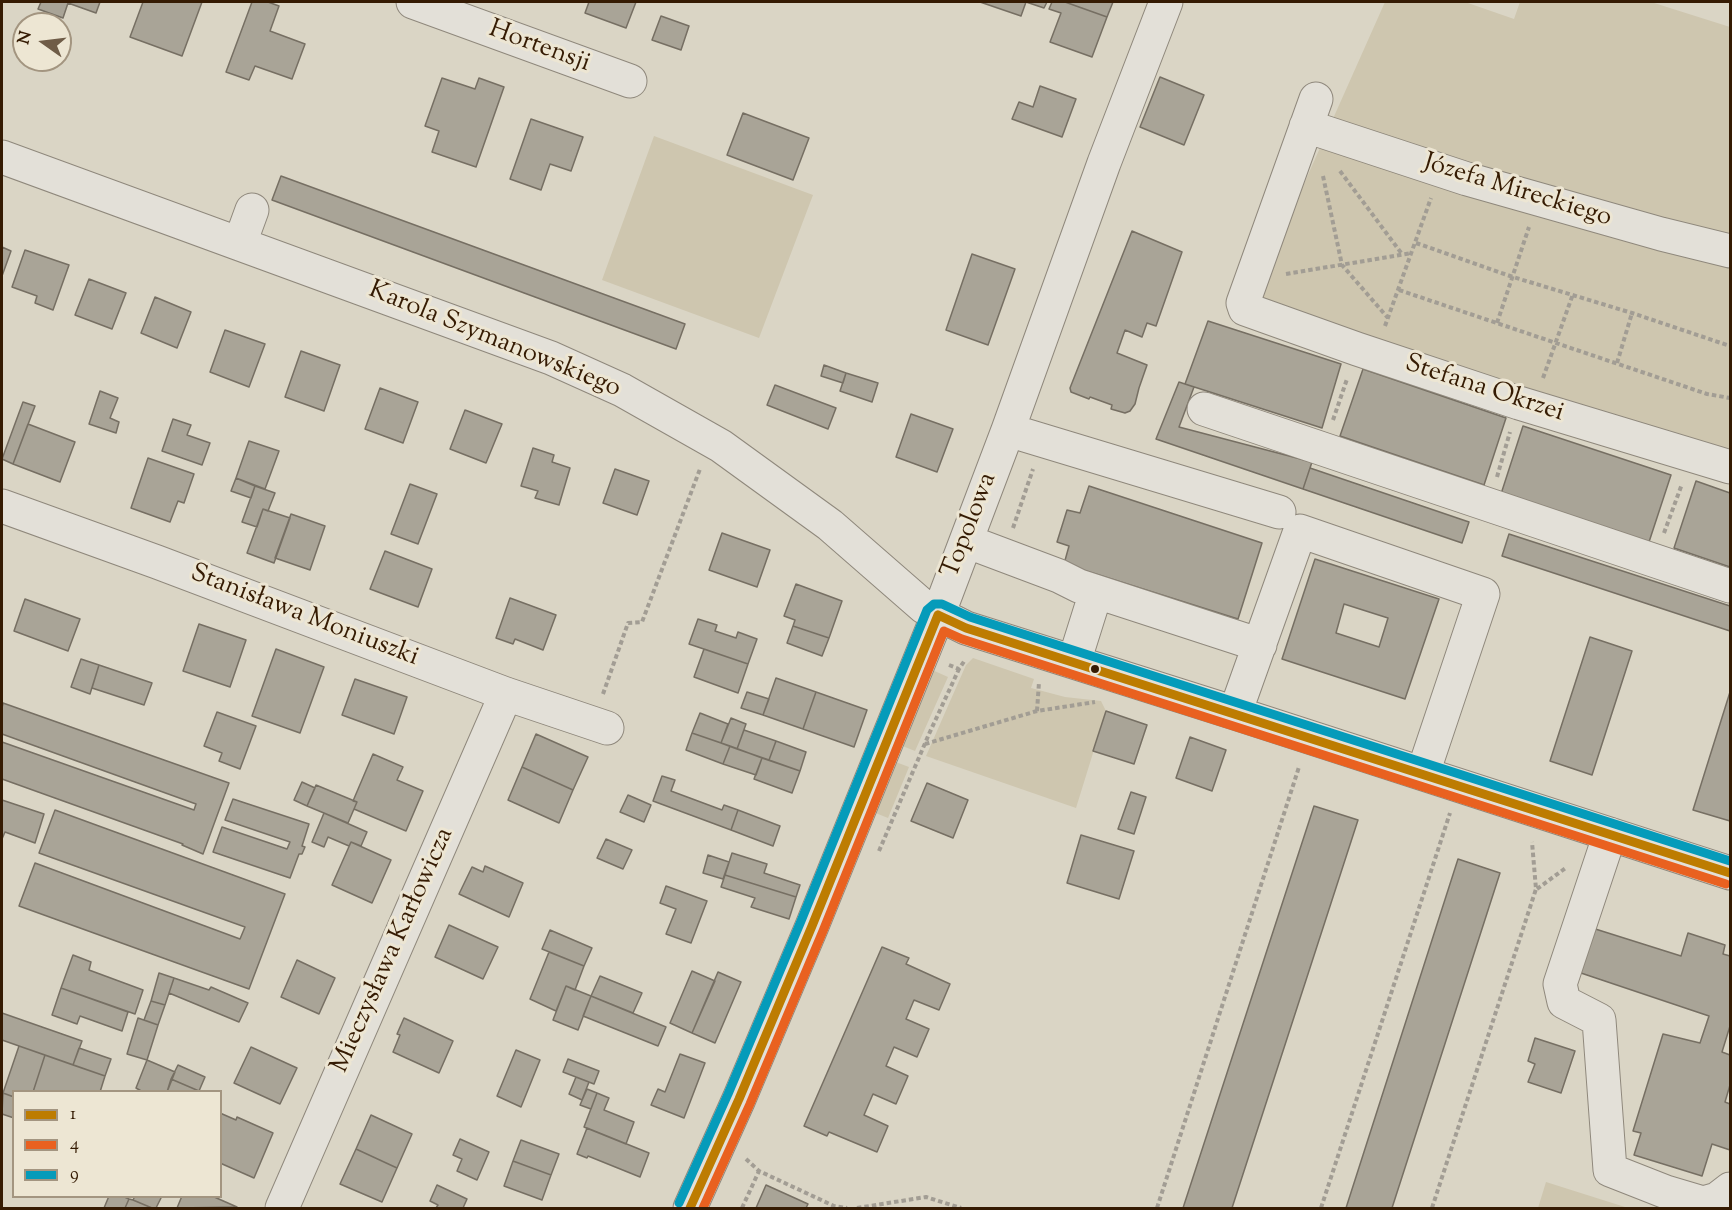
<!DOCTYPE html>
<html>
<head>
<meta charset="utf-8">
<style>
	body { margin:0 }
	#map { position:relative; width:1732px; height:1210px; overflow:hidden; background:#dad5c5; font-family:"Sorts Mill Goudy",serif }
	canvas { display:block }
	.frame { position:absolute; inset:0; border:3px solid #351b03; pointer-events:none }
	.legend { position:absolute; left:12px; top:1090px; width:210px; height:108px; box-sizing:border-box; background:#ede6d3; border:2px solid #a39580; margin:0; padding:8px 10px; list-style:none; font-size:18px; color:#351b03 }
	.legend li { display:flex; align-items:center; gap:12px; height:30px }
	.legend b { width:30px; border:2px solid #a39580 }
	.north { position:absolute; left:12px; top:12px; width:60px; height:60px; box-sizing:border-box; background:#ede6d3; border:2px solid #a39580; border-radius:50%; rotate:284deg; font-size:16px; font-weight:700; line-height:24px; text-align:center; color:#351b03 }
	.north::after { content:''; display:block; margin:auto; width:21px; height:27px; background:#6f5c47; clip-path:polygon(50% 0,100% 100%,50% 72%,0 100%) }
</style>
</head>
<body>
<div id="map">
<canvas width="1732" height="1210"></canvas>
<div class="frame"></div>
<ul class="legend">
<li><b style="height:8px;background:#bd7c01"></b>1</li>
<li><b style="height:8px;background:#e96120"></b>4</li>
<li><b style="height:8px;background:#059bba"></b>9</li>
</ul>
<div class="north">N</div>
</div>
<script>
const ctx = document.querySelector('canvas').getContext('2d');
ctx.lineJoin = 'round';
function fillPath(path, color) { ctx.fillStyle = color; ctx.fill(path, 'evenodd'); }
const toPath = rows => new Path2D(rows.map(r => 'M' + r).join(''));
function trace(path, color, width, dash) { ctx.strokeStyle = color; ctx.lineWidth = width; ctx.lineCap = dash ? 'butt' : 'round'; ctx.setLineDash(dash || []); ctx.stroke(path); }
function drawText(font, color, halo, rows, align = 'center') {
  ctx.font = font + ' "Sorts Mill Goudy",serif'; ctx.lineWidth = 6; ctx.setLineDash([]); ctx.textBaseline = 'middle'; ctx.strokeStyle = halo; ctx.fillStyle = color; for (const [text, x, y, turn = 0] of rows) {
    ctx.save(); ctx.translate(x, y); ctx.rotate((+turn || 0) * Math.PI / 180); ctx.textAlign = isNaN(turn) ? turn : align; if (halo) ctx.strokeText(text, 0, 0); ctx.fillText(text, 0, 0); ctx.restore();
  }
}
fillPath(toPath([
	[1385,2,1465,2,1514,19,1520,2,1651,2,1730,27,1730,452,1254,302,1262,278],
	[654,136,813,195,759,338,602,280],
	[973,658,1034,679,1031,688,1065,697,1101,701,1106,711,1076,808,926,756,966,665],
	[930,669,948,677,915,751,900,745],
	[893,761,909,767,888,818,873,812],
	[1546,1182,1625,1207,1624,1208,1538,1208]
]), '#cec6af');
const building = toPath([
	[41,2,100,2,96,13,68,3,63,18,38,9,41,2],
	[143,2,202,2,182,56,130,37,143,2],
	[252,2,268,2,279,6,270,31,305,44,292,79,255,66,249,80,226,72,252,2],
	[589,2,636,2,626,28,585,13,589,2],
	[980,2,1026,2,1021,16,980,2],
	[1026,2,1047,2,1044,8,1026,2],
	[1052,2,1065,2,1107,17,1092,57,1050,42,1061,13,1049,9,1052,2],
	[1065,2,1113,2,1107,17,1065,2],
	[661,16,689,26,681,50,652,40,661,16],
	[1160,77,1204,95,1184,145,1140,127,1160,77],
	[442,78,475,89,479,78,504,87,476,167,432,152,439,131,425,126,442,78],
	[1040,86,1076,99,1062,137,1012,119,1019,102,1033,107,1040,86],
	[743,113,809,138,793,180,727,155,743,113],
	[531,119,583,137,571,171,550,164,541,190,510,179,531,119],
	[281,176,685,324,676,349,272,200,281,176],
	[1132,231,1182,252,1156,326,1147,323,1142,337,1125,330,1117,353,1147,365,1139,388,1135,404,1130,411,1125,413,1111,409,1112,405,1090,397,1089,399,1071,392,1070,388,1132,231],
	[2,247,11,251,2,276,2,247],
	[25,250,69,265,53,310,35,303,37,296,12,287,25,250],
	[972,254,1015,269,988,345,946,330,972,254],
	[89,279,126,293,112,329,75,315,89,279],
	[155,297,191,312,177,348,141,333,155,297],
	[1208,321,1341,364,1322,428,1185,384,1208,321],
	[225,330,265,344,249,387,210,372,225,330],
	[301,351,340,365,324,411,285,397,301,351],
	[824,365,846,373,843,383,821,376,824,365],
	[1363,369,1506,418,1484,485,1340,436,1363,369],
	[846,373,878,383,872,402,840,391,846,373],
	[1179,382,1194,387,1179,427,1312,462,1303,489,1156,439,1179,382],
	[775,385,836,408,828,429,767,405,775,385],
	[380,388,418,402,403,443,365,429,380,388],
	[100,391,118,398,110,418,119,422,116,433,89,424,100,391],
	[23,402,35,406,13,464,2,459,23,402],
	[465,410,502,424,486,463,450,449,465,410],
	[911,414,953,429,937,472,896,457,911,414],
	[173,419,191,425,187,435,210,443,202,465,162,451,173,419],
	[28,424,75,442,60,482,13,464,28,424],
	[1523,426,1671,475,1649,542,1501,494,1523,426],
	[249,441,279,451,265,489,236,478,249,441],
	[533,448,554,455,552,462,570,468,559,505,535,498,538,491,521,486,533,448],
	[148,458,194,474,184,503,178,501,170,522,131,508,148,458],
	[1310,468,1469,522,1462,543,1303,489,1310,468],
	[615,469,649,481,637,515,603,503,615,469],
	[236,478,255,486,251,498,231,491,236,478],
	[1696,481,1730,493,1730,567,1674,548,1696,481],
	[410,484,437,494,418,544,391,534,410,484],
	[255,486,275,493,268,511,263,509,257,527,242,522,255,486],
	[1089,486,1262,543,1238,619,1064,564,1069,546,1057,542,1067,510,1080,513,1089,486],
	[263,509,290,518,274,563,247,553,263,509],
	[291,514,325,526,310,570,275,558,291,514],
	[722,533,770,550,757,587,709,570,722,533],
	[1509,534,1730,606,1730,631,1502,556,1509,534],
	[385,551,432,569,418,607,370,589,385,551],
	[1315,559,1439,599,1405,699,1282,659,1315,559],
	[1344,604,1388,618,1379,647,1336,633,1344,604],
	[796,584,842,601,829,638,793,626,795,620,784,616,796,584],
	[510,598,556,615,543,650,515,639,513,644,496,638,510,598],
	[25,599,80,619,68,651,14,631,25,599],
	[698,619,717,625,715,631,736,638,738,632,757,639,748,664,689,644,698,619],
	[199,624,246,640,230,687,183,671,199,624],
	[793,626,829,638,822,656,787,643,793,626],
	[1590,637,1632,651,1592,775,1550,761,1590,637],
	[276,649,324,667,300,733,252,716,276,649],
	[704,649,748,664,738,693,694,677,704,649],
	[81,659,99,665,90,694,71,687,81,659],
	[99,665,152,683,144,705,92,688,99,665],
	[776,678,816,692,803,729,763,715,776,678],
	[355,679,407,697,394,734,342,715,355,679],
	[747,692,769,699,763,715,741,708,747,692],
	[816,692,867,710,854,747,803,729,816,692],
	[1730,692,1730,821,1693,810,1730,692],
	[3,703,229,783,203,854,182,845,183,844,2,779,2,742,194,810,196,804,2,734,2,708,3,703],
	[1106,711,1147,725,1134,764,1093,751,1106,711],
	[217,712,256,726,240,769,219,761,222,753,204,746,217,712],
	[700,713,728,724,721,743,692,733,700,713],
	[731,718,746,724,737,749,721,743,731,718],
	[744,730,776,741,769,760,737,749,744,730],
	[692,733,730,746,723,764,686,750,692,733],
	[536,734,588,757,573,790,522,767,536,734],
	[1190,737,1226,750,1212,791,1176,778,1190,737],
	[776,741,806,752,800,771,769,760,776,741],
	[730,746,762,758,756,775,723,764,730,746],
	[373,754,403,767,397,780,423,791,406,831,354,809,357,802,353,801,373,754],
	[762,758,800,771,792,793,754,779,762,758],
	[522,767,573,790,559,823,508,800,522,767],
	[662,776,675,780,671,791,722,810,724,805,738,810,731,830,653,801,662,776],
	[302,782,315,788,307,806,294,800,302,782],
	[927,783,968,800,953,838,911,821,927,783],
	[316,785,357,802,348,823,307,806,316,785],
	[1131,792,1146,797,1134,834,1118,829,1131,792],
	[628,795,651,805,644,822,620,812,628,795],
	[233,799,309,824,302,846,305,847,302,854,299,854,290,878,213,852,222,827,287,849,290,842,225,820,233,799],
	[2,800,44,814,35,843,5,832,2,839,2,800],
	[1314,806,1358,820,1232,1208,1183,1208,1314,806],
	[55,810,285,894,249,989,19,906,35,863,240,939,245,927,39,853,55,810],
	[738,810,780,826,773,846,731,830,738,810],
	[324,813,367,832,361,846,351,842,349,846,328,837,324,847,312,842,324,813],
	[1081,835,1134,851,1119,899,1067,883,1081,835],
	[606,839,632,850,623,869,597,858,606,839],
	[351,842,391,860,372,903,332,885,351,842],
	[732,853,767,864,764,873,800,885,796,897,725,875,732,853],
	[708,855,729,862,723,879,703,873,708,855],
	[1458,859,1500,873,1392,1208,1346,1208,1458,859],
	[485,866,523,883,509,917,459,894,472,867,483,872,485,866],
	[725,875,796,897,789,919,751,907,755,898,721,887,725,875],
	[666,886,707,901,691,943,666,934,676,909,660,903,666,886],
	[449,925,498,947,483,979,435,957,449,925],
	[1589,927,1681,956,1688,933,1725,945,1723,954,1730,956,1730,1026,1722,1052,1730,1055,1730,1085,1725,1102,1730,1104,1730,1150,1712,1144,1702,1176,1634,1155,1641,1133,1633,1131,1663,1034,1700,1043,1709,1016,1575,971,1589,927],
	[550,930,592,948,584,966,542,949,550,930],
	[882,947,909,958,906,964,950,984,939,1010,914,1000,906,1019,929,1029,917,1057,894,1047,886,1066,908,1076,896,1104,873,1094,864,1115,888,1126,877,1152,829,1132,827,1136,804,1126,882,947],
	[549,952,584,966,575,990,566,986,556,1011,530,999,549,952],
	[73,955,91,962,89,970,143,990,135,1014,61,988,73,955],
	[297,960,335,978,319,1014,281,997,297,960],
	[692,971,715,981,692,1033,670,1023,692,971],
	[718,972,741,982,715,1043,692,1033,718,972],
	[159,973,174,978,165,1005,151,1001,159,973],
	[600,976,642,993,633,1013,591,996,600,976],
	[174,978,209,990,211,987,248,1003,239,1022,169,993,174,978],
	[566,986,591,996,578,1030,553,1020,566,986],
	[61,988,128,1012,122,1031,80,1016,77,1024,52,1015,61,988],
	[591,996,666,1027,658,1046,583,1016,591,996],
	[151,1001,165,1005,158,1025,144,1020,151,1001],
	[2,1013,82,1041,73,1065,2,1040,2,1013],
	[138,1018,158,1025,147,1060,127,1054,138,1018],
	[404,1018,453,1041,439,1073,393,1052,400,1035,397,1034,404,1018],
	[1535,1038,1575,1051,1561,1093,1528,1082,1535,1064,1528,1061,1535,1038],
	[19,1046,45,1055,33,1092,14,1092,14,1097,3,1093,19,1046],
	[251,1047,297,1068,280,1104,234,1083,251,1047],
	[79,1048,111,1059,105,1076,73,1065,79,1048],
	[516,1050,540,1060,521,1107,497,1096,516,1050],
	[680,1054,705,1063,684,1118,651,1105,658,1089,665,1092,680,1054],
	[45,1055,105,1076,100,1092,33,1092,45,1055],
	[568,1059,599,1071,594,1084,563,1072,568,1059],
	[147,1060,175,1072,167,1092,143,1092,136,1088,147,1060],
	[178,1065,205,1077,199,1091,171,1079,178,1065],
	[576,1077,589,1082,582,1100,569,1094,576,1077],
	[171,1079,199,1091,167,1092,171,1079],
	[587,1089,597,1093,591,1109,580,1105,587,1089],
	[3,1093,14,1097,14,1118,2,1114,3,1093],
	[597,1093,609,1098,604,1110,634,1122,626,1144,584,1127,597,1093],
	[220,1113,236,1120,237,1117,273,1133,254,1178,220,1163,220,1113],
	[371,1115,412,1134,397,1168,356,1149,371,1115],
	[587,1128,649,1153,640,1177,588,1156,587,1158,577,1154,587,1128],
	[460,1139,489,1152,477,1180,457,1171,462,1159,453,1155,460,1139],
	[521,1140,559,1154,551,1175,513,1161,521,1140],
	[356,1149,397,1168,382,1202,340,1184,356,1149],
	[513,1161,551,1175,542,1200,504,1186,513,1161],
	[437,1185,467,1199,463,1208,436,1208,438,1205,430,1201,437,1185],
	[766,1185,808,1204,806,1208,756,1208,766,1185],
	[109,1196,122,1196,129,1199,125,1208,104,1208,109,1196],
	[135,1196,162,1196,156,1208,152,1208,133,1200,135,1196],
	[182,1196,212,1196,237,1207,177,1208,182,1196],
	[129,1199,133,1200,152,1208,125,1208,129,1199]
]);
fillPath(building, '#a9a497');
trace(building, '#766f63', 1.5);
const minor = toPath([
	[413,2,630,81],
	[1316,99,1243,303,1245,309,1357,349,1519,403,1730,467],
	[1306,126,1467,179,1661,234,1730,251],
	[2,157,551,358,622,390,721,446,830,525,924,607,966,628,1235,713,1730,873],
	[240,243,252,210],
	[1204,409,1730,586],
	[1008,430,1279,512],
	[2,506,157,562,506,694,607,728],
	[966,541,1059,576,1079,586,1260,645],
	[1074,662,1096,592],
	[1235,713,1300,531,1483,594,1423,773],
	[1610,834,1560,984,1564,1002,1599,1020,1610,1170,1666,1192,1703,1203,1717,1199,1730,1189],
	[282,1208,506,694],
	[690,1208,739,1099,812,926,938,615,1008,430,1104,163,1166,2]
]);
trace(minor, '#8f887c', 35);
trace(toPath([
	[1340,171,1402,254],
	[1323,176,1342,265,1388,318],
	[1416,243,1513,277,1632,313,1730,346],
	[1286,274,1412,253],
	[1399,290,1707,394,1730,398],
	[1497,323,1529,227],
	[1385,326,1431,198],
	[1617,363,1632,313],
	[1543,378,1573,294],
	[1333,420,1347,379],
	[1497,477,1510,432],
	[1013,528,1033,469],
	[1664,533,1682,484],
	[949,665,959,669,965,660],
	[603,694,628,623,642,622,700,469],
	[1037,711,1039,682],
	[925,744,1037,711,1095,702],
	[879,851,929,734,959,669],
	[1537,889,1567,867],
	[746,1159,759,1171,834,1206,847,1208],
	[742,1208,759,1171],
	[857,1208,926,1197,961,1208],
	[1157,1208,1299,767],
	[1321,1208,1450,813],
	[1432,1208,1536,889,1532,842]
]), '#a29d94', 4, [4.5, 3]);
trace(minor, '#e3e0d8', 33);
trace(toPath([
	[938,615,966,628,1730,873],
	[690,1208,739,1099,812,926,938,615]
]), '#bd7c01', 9);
trace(toPath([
	[703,1208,750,1104,823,931,944,631,962,639,1726,884]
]), '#e96120', 9);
trace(toPath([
	[679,1203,728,1094,801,921,927,610,934,604,942,604,970,617,1730,861]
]), '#059bba', 9);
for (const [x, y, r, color] of [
	[1095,669,5,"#351b03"]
]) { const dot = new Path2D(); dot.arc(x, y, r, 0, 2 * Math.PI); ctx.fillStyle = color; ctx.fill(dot); trace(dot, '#ede6d3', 2); }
drawText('26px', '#351b03', '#ede6d3', [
	["Hortensji",539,48,20],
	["Józefa Mireckiego",1517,192,17],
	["Karola Szymanowskiego",494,341,22],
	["Stefana Okrzei",1484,390,18],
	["Topolowa",971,526,-69],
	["Stanisława Moniuszki",304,617,21],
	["Mieczysława Karłowicza",394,951,-66]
]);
</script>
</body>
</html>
